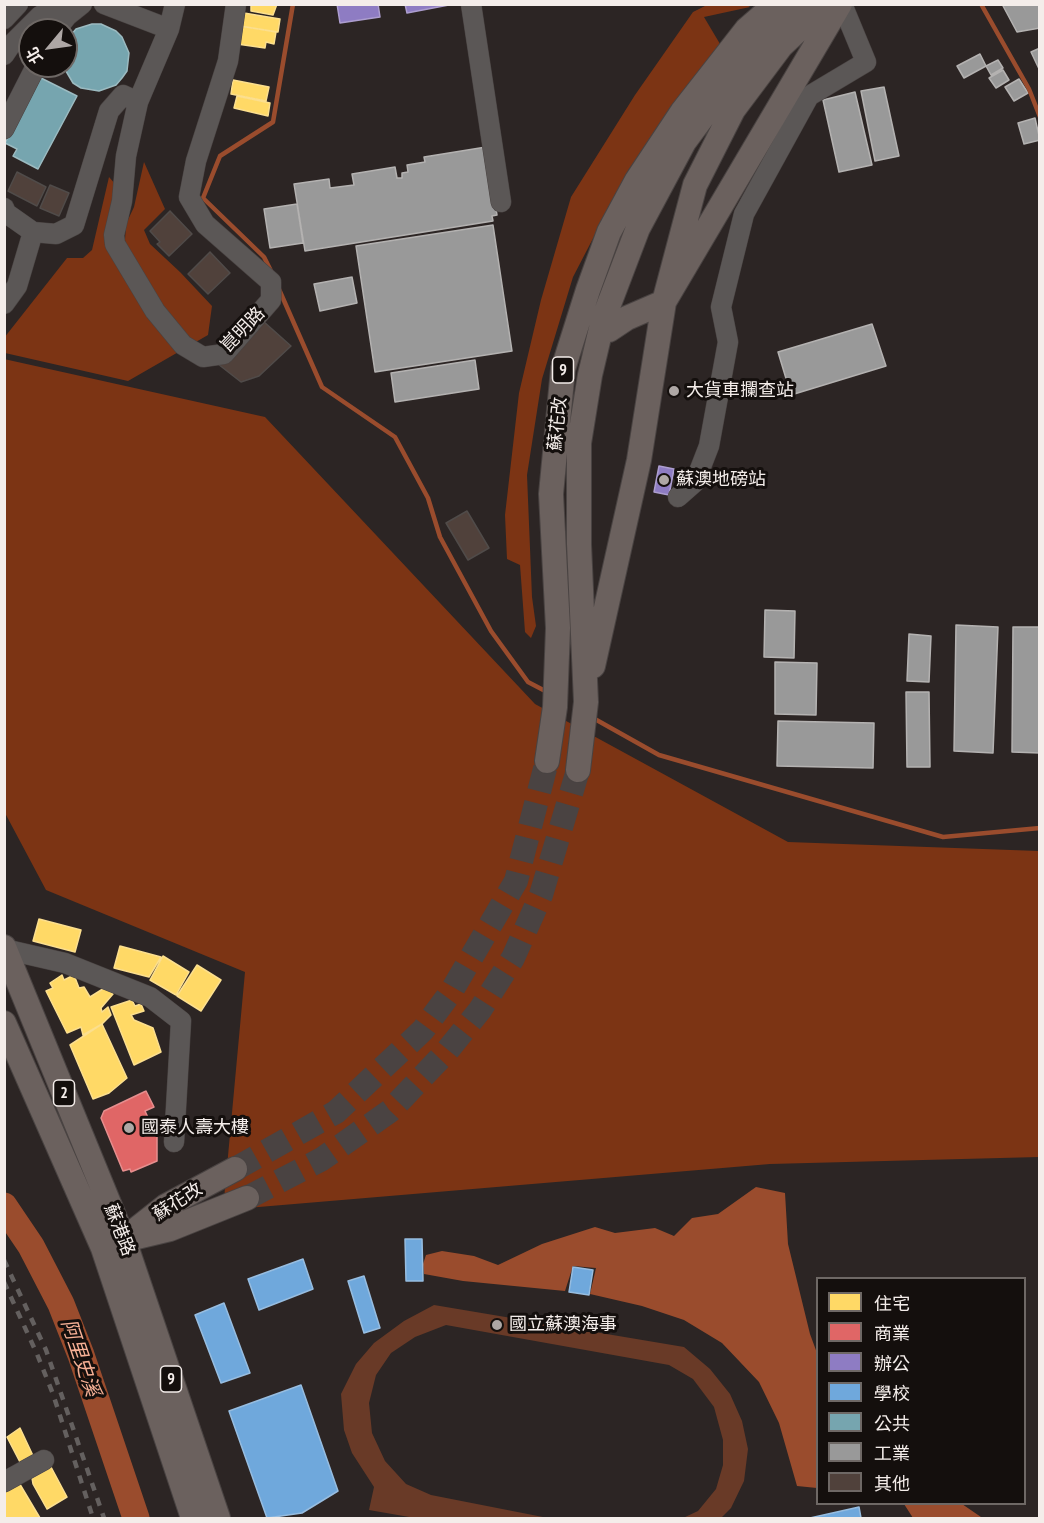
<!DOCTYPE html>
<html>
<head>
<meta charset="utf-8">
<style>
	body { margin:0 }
	#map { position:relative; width:1044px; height:1523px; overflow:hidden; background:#2c2524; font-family:"PT Sans Narrow","Noto Sans TC",sans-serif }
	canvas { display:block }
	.frame { position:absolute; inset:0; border:6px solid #f4edea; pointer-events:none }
	.legend { position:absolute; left:816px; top:1277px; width:210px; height:228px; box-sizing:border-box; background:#140f0d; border:2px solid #6e6865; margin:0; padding:8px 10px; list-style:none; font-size:18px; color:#f4edea }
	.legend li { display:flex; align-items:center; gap:12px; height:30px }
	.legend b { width:30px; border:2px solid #6e6865 }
	.north { position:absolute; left:18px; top:18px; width:60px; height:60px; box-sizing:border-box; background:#140f0d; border:2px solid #6e6865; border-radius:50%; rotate:241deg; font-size:16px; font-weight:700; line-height:24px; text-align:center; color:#f4edea }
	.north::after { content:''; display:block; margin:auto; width:21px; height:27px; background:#aea7a5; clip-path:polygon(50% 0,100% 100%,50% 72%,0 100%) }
</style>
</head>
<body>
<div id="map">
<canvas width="1044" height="1523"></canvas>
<div class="frame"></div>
<ul class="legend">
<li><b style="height:16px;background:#ffd966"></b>住宅</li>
<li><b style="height:16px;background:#e06666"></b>商業</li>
<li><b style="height:16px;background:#8e7cc3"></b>辦公</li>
<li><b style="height:16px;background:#6fa8dc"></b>學校</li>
<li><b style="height:16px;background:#76a5af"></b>公共</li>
<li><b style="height:16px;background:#999"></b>工業</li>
<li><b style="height:16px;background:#50413b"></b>其他</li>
</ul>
<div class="north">北</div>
</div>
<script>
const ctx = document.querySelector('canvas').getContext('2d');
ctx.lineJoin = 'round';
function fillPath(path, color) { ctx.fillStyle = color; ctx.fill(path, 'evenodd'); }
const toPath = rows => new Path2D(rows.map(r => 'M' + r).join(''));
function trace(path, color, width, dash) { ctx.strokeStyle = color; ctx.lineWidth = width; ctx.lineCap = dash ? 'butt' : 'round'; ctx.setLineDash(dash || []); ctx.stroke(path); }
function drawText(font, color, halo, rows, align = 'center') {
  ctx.font = font + ' "PT Sans Narrow","Noto Sans TC",sans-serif'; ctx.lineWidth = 6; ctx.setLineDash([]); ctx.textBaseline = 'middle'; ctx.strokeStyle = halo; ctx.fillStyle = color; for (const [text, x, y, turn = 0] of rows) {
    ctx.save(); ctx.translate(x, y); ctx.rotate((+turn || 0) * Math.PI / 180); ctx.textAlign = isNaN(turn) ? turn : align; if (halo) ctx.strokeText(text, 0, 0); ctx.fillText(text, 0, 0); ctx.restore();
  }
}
fillPath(toPath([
	[434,1305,684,1347,710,1369,730,1394,742,1421,748,1449,744,1481,731,1508,721,1518,683,1518,698,1511,716,1489,723,1465,723,1440,714,1407,693,1379,669,1365,446,1325,415,1337,391,1353,376,1375,369,1403,372,1433,385,1461,406,1484,431,1495,548,1518,415,1518,369,1510,374,1487,352,1453,344,1430,341,1394,356,1364,374,1343,404,1321]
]), '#693a27');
fillPath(toPath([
	[707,5,747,5,750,7,704,17,723,49,629,169,573,277,542,379,527,475,532,597,536,626,531,638,525,632,520,565,507,559,505,515,519,393,541,300,571,197,635,95,693,12],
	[144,162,165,209,144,230,150,244,180,272,212,306,208,335,128,381,5,353,4,338,67,258,83,258,92,250,109,177,116,185,114,212,118,268,141,306,125,240,126,224,134,207],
	[4,359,265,417,535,704,788,842,1039,851,1039,1157,770,1164,223,1210,245,972,46,890,5,813]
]), '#7c3414');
fillPath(toPath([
	[756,1187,785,1193,788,1244,810,1334,817,1353,817,1488,797,1486,779,1423,759,1382,722,1343,684,1320,642,1306,590,1294,596,1268,573,1266,565,1291,463,1281,424,1274,423,1264,426,1255,442,1251,474,1256,498,1265,542,1244,595,1227,615,1233,655,1228,674,1236,692,1218,718,1214],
	[904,1504,962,1504,981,1517,988,1518,913,1518]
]), '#9a4c2d');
const homes = toPath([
	[251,4,277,4,273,15,251,11,251,4],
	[244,13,280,19,278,32,240,26,244,13],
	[240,26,276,32,274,44,266,42,265,48,237,44,240,26],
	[233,80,269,87,266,101,231,94,233,80],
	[237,96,270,103,268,116,234,108,237,96],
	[39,919,81,930,75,952,33,941,39,919],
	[120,946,161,957,149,977,114,968,120,946],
	[163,956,189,972,176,995,150,980,163,956],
	[197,965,221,980,201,1011,177,996,197,965],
	[62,975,64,980,74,975,79,988,84,987,90,997,106,987,113,994,101,1008,102,1012,108,1007,111,1015,102,1024,83,1035,81,1027,67,1033,46,991,53,988,50,983,62,975],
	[132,1000,135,1006,141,1004,144,1011,131,1015,134,1020,153,1028,161,1052,134,1065,111,1007,132,1000],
	[102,1024,127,1078,109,1093,93,1099,70,1045,102,1024],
	[20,1428,35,1460,22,1466,7,1437,20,1428],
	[51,1467,67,1497,47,1509,33,1484,32,1478,51,1467],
	[18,1481,40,1518,4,1518,4,1489,18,1481]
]);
fillPath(homes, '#ffd966');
trace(homes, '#fcdf8e', 1.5);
const shops = toPath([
	[146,1091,154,1107,145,1111,157,1137,157,1161,131,1172,130,1169,123,1171,101,1118,104,1111,146,1091]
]);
fillPath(shops, '#e06666');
trace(shops, '#e68e8e', 1.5);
const offices = toPath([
	[337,4,378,4,380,17,340,23,337,4],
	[405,4,454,4,407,13,405,4],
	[659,466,674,469,669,495,654,492,659,466]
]);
fillPath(offices, '#8e7cc3');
trace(offices, '#ad9ecf', 1.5);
const schools = toPath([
	[405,1239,422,1239,423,1281,406,1281,405,1239],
	[303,1259,313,1289,259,1310,248,1279,303,1259],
	[573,1267,593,1270,589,1295,569,1292,573,1267],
	[364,1276,380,1328,364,1333,348,1281,364,1276],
	[224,1303,250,1373,221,1383,195,1315,224,1303],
	[301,1385,338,1491,302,1513,267,1518,229,1411,301,1385],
	[859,1507,861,1518,810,1518,859,1507]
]);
fillPath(schools, '#6fa8dc');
trace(schools, '#97bde0', 1.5);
const public = toPath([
	[92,24,101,24,116,31,122,37,129,53,127,71,122,78,116,85,99,91,81,88,73,83,63,66,66,66,66,41,76,29,92,24],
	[39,77,77,96,38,169,13,156,17,149,5,143,39,77]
]);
fillPath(public, '#76a5af');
trace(public, '#9cbbc1', 1.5);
const industry = toPath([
	[1002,4,1040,4,1040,28,1017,32,1002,4],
	[1040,48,1040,71,1031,52,1040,48],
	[980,54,986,66,964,78,957,66,980,54],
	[998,60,1003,68,991,75,986,66,998,60],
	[1003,70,1009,80,996,88,989,78,1003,70],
	[1019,79,1028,93,1014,101,1005,87,1019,79],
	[884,87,899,156,875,161,861,91,884,87],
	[855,92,872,165,839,172,823,100,855,92],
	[1035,118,1040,140,1024,144,1018,123,1035,118],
	[486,147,497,215,492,216,493,221,305,251,294,184,329,179,330,188,354,185,352,174,395,167,397,178,402,178,402,173,408,172,407,165,425,162,424,157,486,147],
	[297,204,303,243,270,248,264,209,297,204],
	[493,225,512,351,375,372,356,246,493,225],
	[352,277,357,303,320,311,314,284,352,277],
	[872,324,886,366,791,395,778,352,872,324],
	[475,360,479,389,395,402,391,373,475,360],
	[765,610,795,611,794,658,764,657,765,610],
	[956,625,998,627,993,753,954,751,956,625],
	[1013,627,1040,627,1040,753,1012,752,1013,627],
	[909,634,931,636,929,682,907,681,909,634],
	[775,662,817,663,816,715,775,714,775,662],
	[906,692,929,692,930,767,907,767,906,692],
	[778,721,874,723,873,768,777,766,778,721]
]);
fillPath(industry, '#999');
trace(industry, '#b4b2b1', 1.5);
trace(toPath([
	[981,4,1029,89,1040,117],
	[271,271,264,257,203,198,220,156,273,122,293,4],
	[278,287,322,387,395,437,428,498,440,537,491,631,528,682,549,693],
	[593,718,659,755,943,837,1040,828]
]), '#9a4c2d', 4.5);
trace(toPath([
	[4,1206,31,1246,61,1304,81,1355,136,1518]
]), '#9a4c2d', 27);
const building = toPath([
	[17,172,46,187,37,206,8,191,17,172],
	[50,185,69,193,59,216,40,208,50,185],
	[170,211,192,234,169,256,157,244,160,242,150,231,170,211],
	[210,252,230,273,208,294,188,274,210,252],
	[263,321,291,346,259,376,241,382,218,364,263,321],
	[467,511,489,548,468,560,446,523,467,511]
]);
fillPath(building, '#50413b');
trace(building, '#504b49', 1.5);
trace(toPath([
	[235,1169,336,1112,423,1030,451,992,516,881,547,761],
	[247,1198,322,1159,390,1111,447,1051,480,1010,513,958,541,895,578,770]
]), '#4a4342', 24, [24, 12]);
const minor = toPath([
	[104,4,169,29,138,102,126,156,122,201,114,235,115,244,155,311,183,345,203,357,224,354,271,300,271,282,205,224,189,197,196,161,228,61,236,4],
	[471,4,501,202],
	[4,19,18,4],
	[169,29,175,4],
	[56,30,67,16,82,4],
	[4,55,10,46,40,16,61,4],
	[4,129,36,66],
	[4,208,6,213,33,232,56,234,74,225,109,111,123,95,138,102],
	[4,304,17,286,33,232],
	[678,497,695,482,709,446,728,342,721,307,744,214,809,96,866,62,842,4],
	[4,949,65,963,150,997,181,1021,174,1142],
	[4,1482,44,1460]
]);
const major = toPath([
	[609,330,627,318,664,302,840,4],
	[593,666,639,460,664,302,695,185,733,110,781,46,826,4],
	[547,761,555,707,558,628,551,494,563,369,588,290,609,232,637,180,682,112,747,29,776,4],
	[578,770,586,702,579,544,579,443,590,375,603,320,638,228,684,142,760,40,805,4],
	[4,947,124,1240,218,1518],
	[4,1023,103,1248,193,1518],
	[128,1236,166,1206,235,1169],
	[111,1245,124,1240,170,1229,247,1198]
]);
trace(minor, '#494342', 21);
trace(major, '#494342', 26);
trace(minor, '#5b5756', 20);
trace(major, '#6b615e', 24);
trace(toPath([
	[4,1260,46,1350,104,1518],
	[4,1282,37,1354,53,1394,93,1518]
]), '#64605f', 4.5, [8, 8]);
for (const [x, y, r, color] of [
	[674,391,6,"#aea7a5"],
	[664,480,6,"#aea7a5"],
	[129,1128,6,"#aea7a5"],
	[497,1325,6,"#aea7a5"]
]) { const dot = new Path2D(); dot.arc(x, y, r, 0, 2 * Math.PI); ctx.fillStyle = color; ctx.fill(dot); trace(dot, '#140f0d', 2); }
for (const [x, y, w] of [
	[563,370,21],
	[64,1093,21],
	[171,1379,21]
]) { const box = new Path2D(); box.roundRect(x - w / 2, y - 13, w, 26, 4.5); ctx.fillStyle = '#140f0d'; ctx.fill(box); trace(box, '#f4edea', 1.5); }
drawText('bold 16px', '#f4edea', null, [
	["9",563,370],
	["2",64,1093],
	["9",171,1379]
]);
drawText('18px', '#f4edea', '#140f0d', [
	["崑明路",243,330,-46],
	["蘇花改",558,424,-84],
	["蘇花改",178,1202,-32],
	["蘇港路",119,1230,69]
]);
drawText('18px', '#f4edea', '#140f0d', [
	["大貨車攔查站",686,391],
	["蘇澳地磅站",676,480],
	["國泰人壽大樓",141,1128],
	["國立蘇澳海事",509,1325]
], 'left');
drawText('italic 20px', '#f6b095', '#140f0d', [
	["阿里史溪",80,1358,71]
]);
</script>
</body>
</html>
